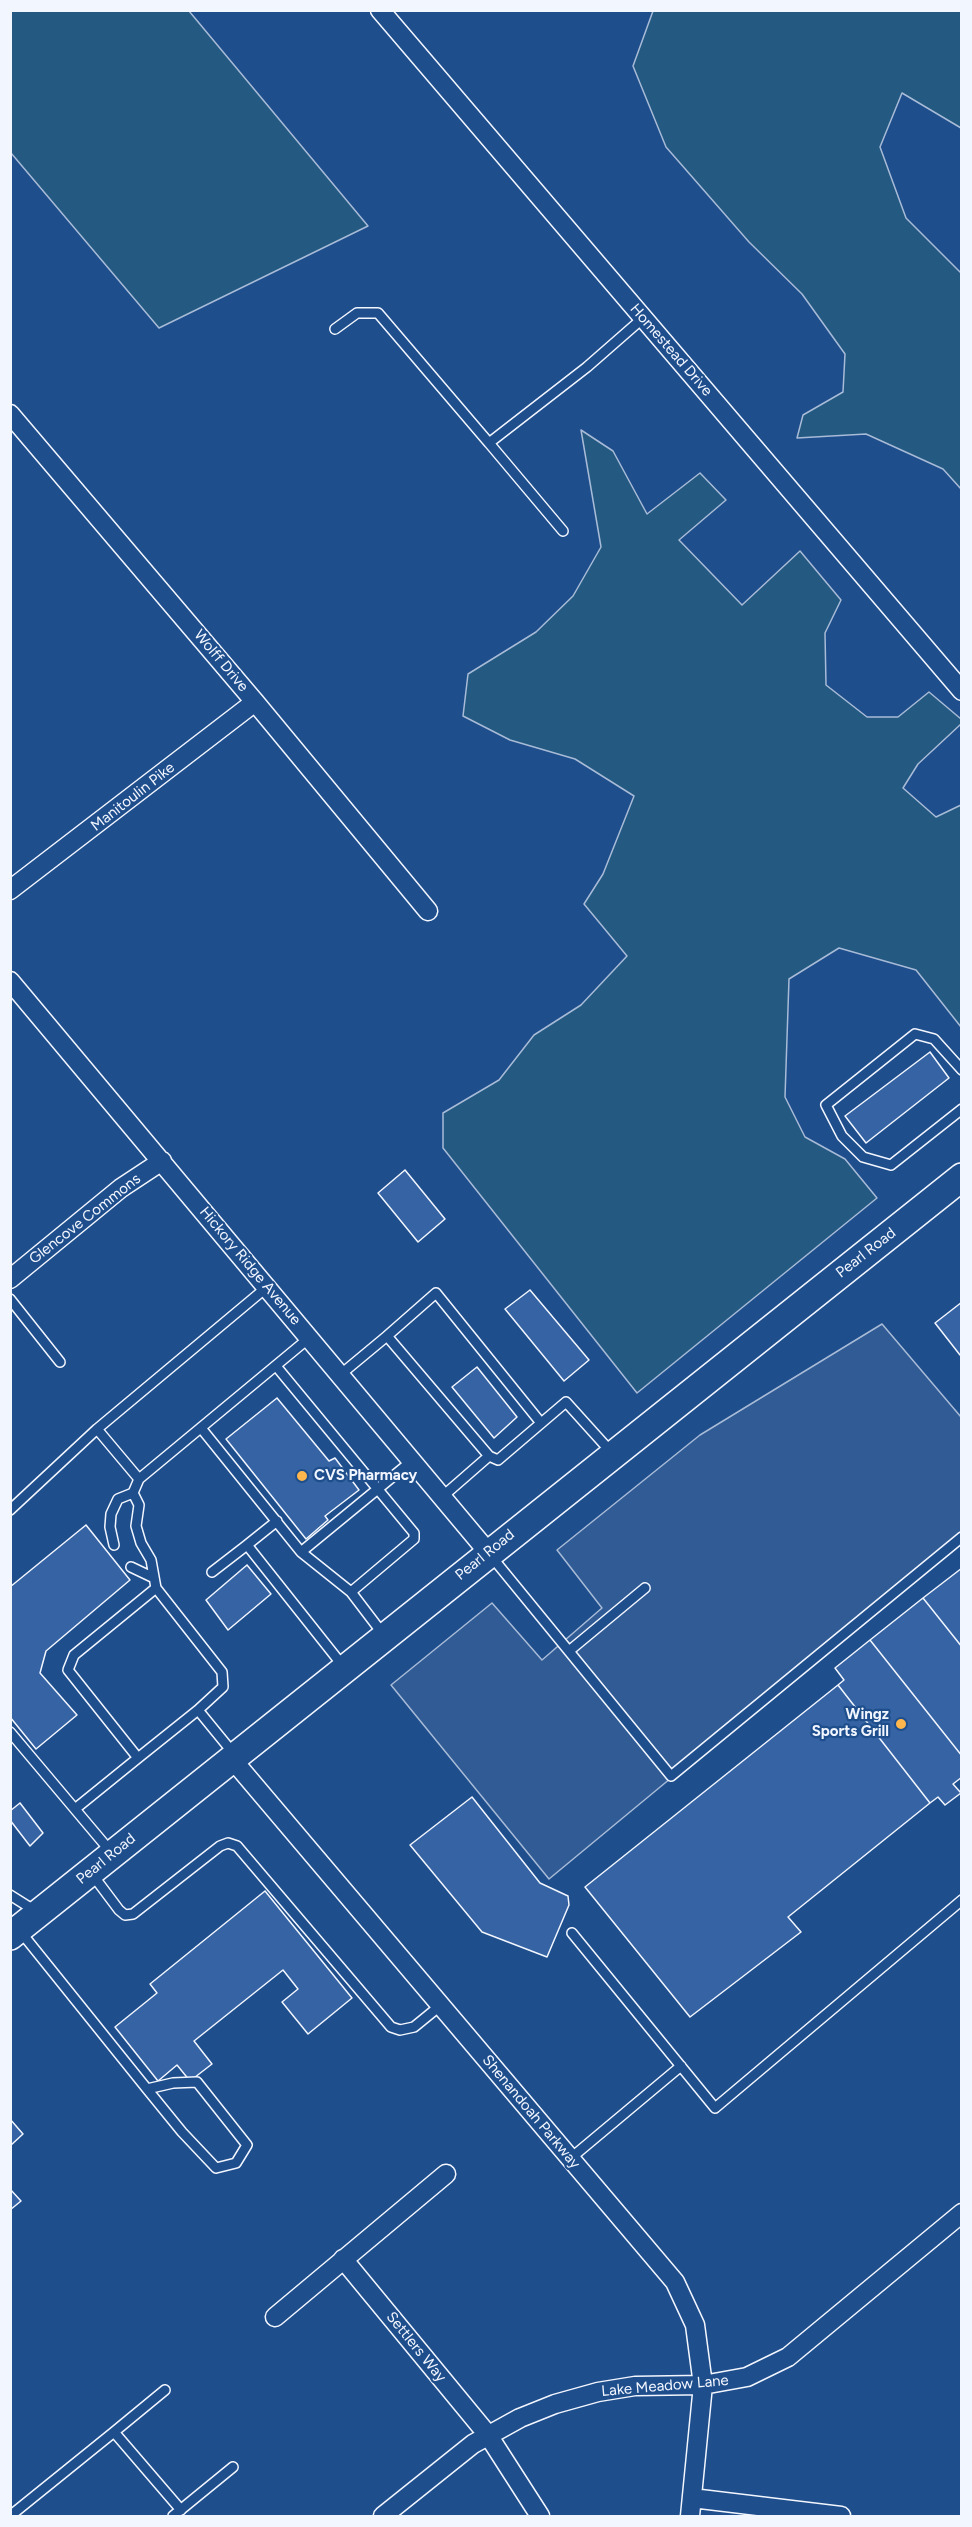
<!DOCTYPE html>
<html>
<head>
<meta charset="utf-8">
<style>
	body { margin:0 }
	#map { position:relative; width:972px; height:2527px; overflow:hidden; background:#1f4e8c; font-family:Figtree,sans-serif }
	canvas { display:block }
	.frame { position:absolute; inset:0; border:12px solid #f2f6ff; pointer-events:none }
</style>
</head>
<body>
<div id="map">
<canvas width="972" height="2527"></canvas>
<div class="frame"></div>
</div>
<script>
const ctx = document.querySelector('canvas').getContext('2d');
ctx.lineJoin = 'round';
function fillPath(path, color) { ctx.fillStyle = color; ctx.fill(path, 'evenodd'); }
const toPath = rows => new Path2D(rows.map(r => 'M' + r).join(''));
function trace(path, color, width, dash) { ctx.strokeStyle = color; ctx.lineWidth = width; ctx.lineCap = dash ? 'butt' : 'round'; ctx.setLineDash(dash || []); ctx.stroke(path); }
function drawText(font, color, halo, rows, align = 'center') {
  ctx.font = font + ' Figtree,sans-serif'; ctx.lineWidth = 4.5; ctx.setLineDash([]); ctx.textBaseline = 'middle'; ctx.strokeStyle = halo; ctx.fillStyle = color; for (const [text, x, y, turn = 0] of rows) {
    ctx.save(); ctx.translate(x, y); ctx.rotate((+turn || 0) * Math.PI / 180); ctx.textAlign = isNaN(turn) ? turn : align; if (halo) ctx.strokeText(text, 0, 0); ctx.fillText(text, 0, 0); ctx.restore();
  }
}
const green = toPath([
	[10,11,189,11,368,226,159,328,11,153,10,11],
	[653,11,961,11,961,128,902,93,880,147,906,218,961,273,961,489,943,469,866,434,797,438,803,415,843,392,845,354,802,294,749,242,666,147,633,66,653,11],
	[581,430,613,451,647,514,700,473,726,500,679,540,742,605,800,551,841,600,825,633,826,685,867,717,898,717,929,692,961,719,961,724,918,764,903,788,936,817,961,805,961,1027,916,970,839,948,789,979,785,1097,805,1137,845,1159,877,1198,637,1393,443,1148,443,1113,499,1080,534,1035,581,1005,627,956,584,904,603,874,634,796,575,759,510,740,463,716,468,674,536,632,573,596,601,547,581,430]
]);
fillPath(green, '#245a82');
trace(green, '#a8bbd7', 1.5);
const parking = toPath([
	[882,1324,961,1417,961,1538,549,1879,391,1685,492,1603,542,1660,602,1608,557,1550,700,1435,882,1324]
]);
fillPath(parking, '#305b95');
trace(parking, '#a8bbd7', 1.5);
const building = toPath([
	[930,1052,949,1078,866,1143,845,1116,930,1052],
	[405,1170,445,1219,418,1242,378,1193,405,1170],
	[530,1290,589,1360,564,1381,505,1309,530,1290],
	[962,1302,962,1354,960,1355,935,1323,962,1302],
	[477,1367,517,1417,494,1438,452,1387,477,1367],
	[277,1398,329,1461,335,1458,359,1490,325,1516,328,1520,306,1539,226,1439,277,1398],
	[86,1525,130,1580,46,1651,40,1673,77,1715,36,1749,10,1717,10,1587,86,1525],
	[247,1565,271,1594,228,1630,206,1600,247,1565],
	[962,1568,962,1647,923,1598,962,1568],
	[923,1598,962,1647,962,1756,870,1640,923,1598],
	[870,1640,962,1756,962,1777,953,1784,961,1793,945,1805,938,1797,930,1803,838,1685,844,1680,835,1668,870,1640],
	[838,1685,930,1803,788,1917,801,1932,690,2017,585,1887,838,1685],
	[472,1797,540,1883,568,1896,569,1905,547,1957,482,1932,410,1845,472,1797],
	[20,1803,43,1833,30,1846,10,1820,10,1811,20,1803],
	[265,1891,352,1998,308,2034,282,2002,298,1989,283,1970,194,2041,212,2064,190,2081,177,2065,158,2081,115,2027,157,1993,150,1984,265,1891],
	[10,2119,23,2134,10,2146,10,2119],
	[10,2189,21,2201,10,2210,10,2189]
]);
fillPath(building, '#3563a3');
trace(building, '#f2f6ff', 1.5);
const lane = toPath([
	[335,329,357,313,378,313,489,443,587,367,643,318],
	[489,443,563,531],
	[962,1070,934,1039,915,1034,826,1105,842,1136,863,1157,891,1165,962,1109],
	[267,1287,97,1429,139,1479,309,1338],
	[10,1299,60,1362],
	[387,1336,436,1293,541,1423],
	[276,1366,414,1533,414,1539,351,1592],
	[340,1375,387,1336,489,1456,442,1497],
	[201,1428,301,1552],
	[489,1456,498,1460,566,1402,612,1453],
	[133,1493,139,1505,136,1526,141,1543,151,1560,156,1588],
	[10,1510,97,1429],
	[114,1545,110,1527,111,1514,118,1499,133,1493,139,1479],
	[247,1545,277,1521],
	[491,1556,671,1776,962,1537],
	[131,1567,152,1577],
	[212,1572,247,1545,343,1666],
	[383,1634,351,1592,301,1552,413,1460],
	[569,1651,645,1588],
	[198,1710,223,1687,222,1672,156,1588,74,1655,68,1670,138,1758,198,1710,234,1754],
	[10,1732,111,1852],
	[75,1809,138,1758],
	[92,1874,119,1910,125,1915,133,1914,220,1846,228,1843,237,1846,391,2027,400,2030,414,2027,441,2005],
	[10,1895,37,1912],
	[20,1931,147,2089,182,2132,216,2168,236,2163,247,2145,197,2082,173,2083,147,2089],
	[572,1933,715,2108,962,1900],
	[571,2158,681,2066],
	[114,2432,165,2390],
	[10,2516,114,2432,181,2510],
	[173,2516,233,2467]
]);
const street = toPath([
	[380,10,962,691],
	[10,414,255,702,428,911],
	[10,890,255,702],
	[10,981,488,1552],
	[10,1279,121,1188,162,1161],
	[232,1759,675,2282,695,2325,703,2385,690,2516],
	[343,2259,488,2435,540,2516],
	[275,2317,446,2174],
	[692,2498,841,2516],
	[383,2516,473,2444,520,2418,555,2404,598,2392,635,2386,703,2385,747,2377,788,2357,962,2213]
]);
const primary = toPath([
	[10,1936,962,1177]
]);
trace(lane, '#f2f6ff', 12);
trace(street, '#f2f6ff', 21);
trace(primary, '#f2f6ff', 30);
trace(lane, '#1f4e8c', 9);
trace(street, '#1f4e8c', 18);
trace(primary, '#1f4e8c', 27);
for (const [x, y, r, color] of [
	[302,1476,6,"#ffb74d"],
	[901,1724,6,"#ffb74d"]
]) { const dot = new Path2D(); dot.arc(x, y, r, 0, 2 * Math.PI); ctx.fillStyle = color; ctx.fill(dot); trace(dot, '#1f4e8c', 2); }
drawText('15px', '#f2f6ff', '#1f4e8c', [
	["Homestead Drive",671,350,49],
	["Wolff Drive",221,661,50],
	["Manitoulin Pike",133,797,-38],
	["Glencove Commons",85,1219,-38],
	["Pearl Road",866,1253,-38],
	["Hickory Ridge Avenue",250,1266,50],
	["Pearl Road",485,1555,-39],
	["Pearl Road",106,1859,-39],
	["Shenandoah Parkway",531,2112,50],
	["Settlers Way",416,2347,51],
	["Lake Meadow Lane",665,2386,-5]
]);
drawText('bold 15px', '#f2f6ff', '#1f4e8c', [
	["CVS Pharmacy",314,1476],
	["Wingz",889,1715,"right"],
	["Sports Grill",889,1732,"right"]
], 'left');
</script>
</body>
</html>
